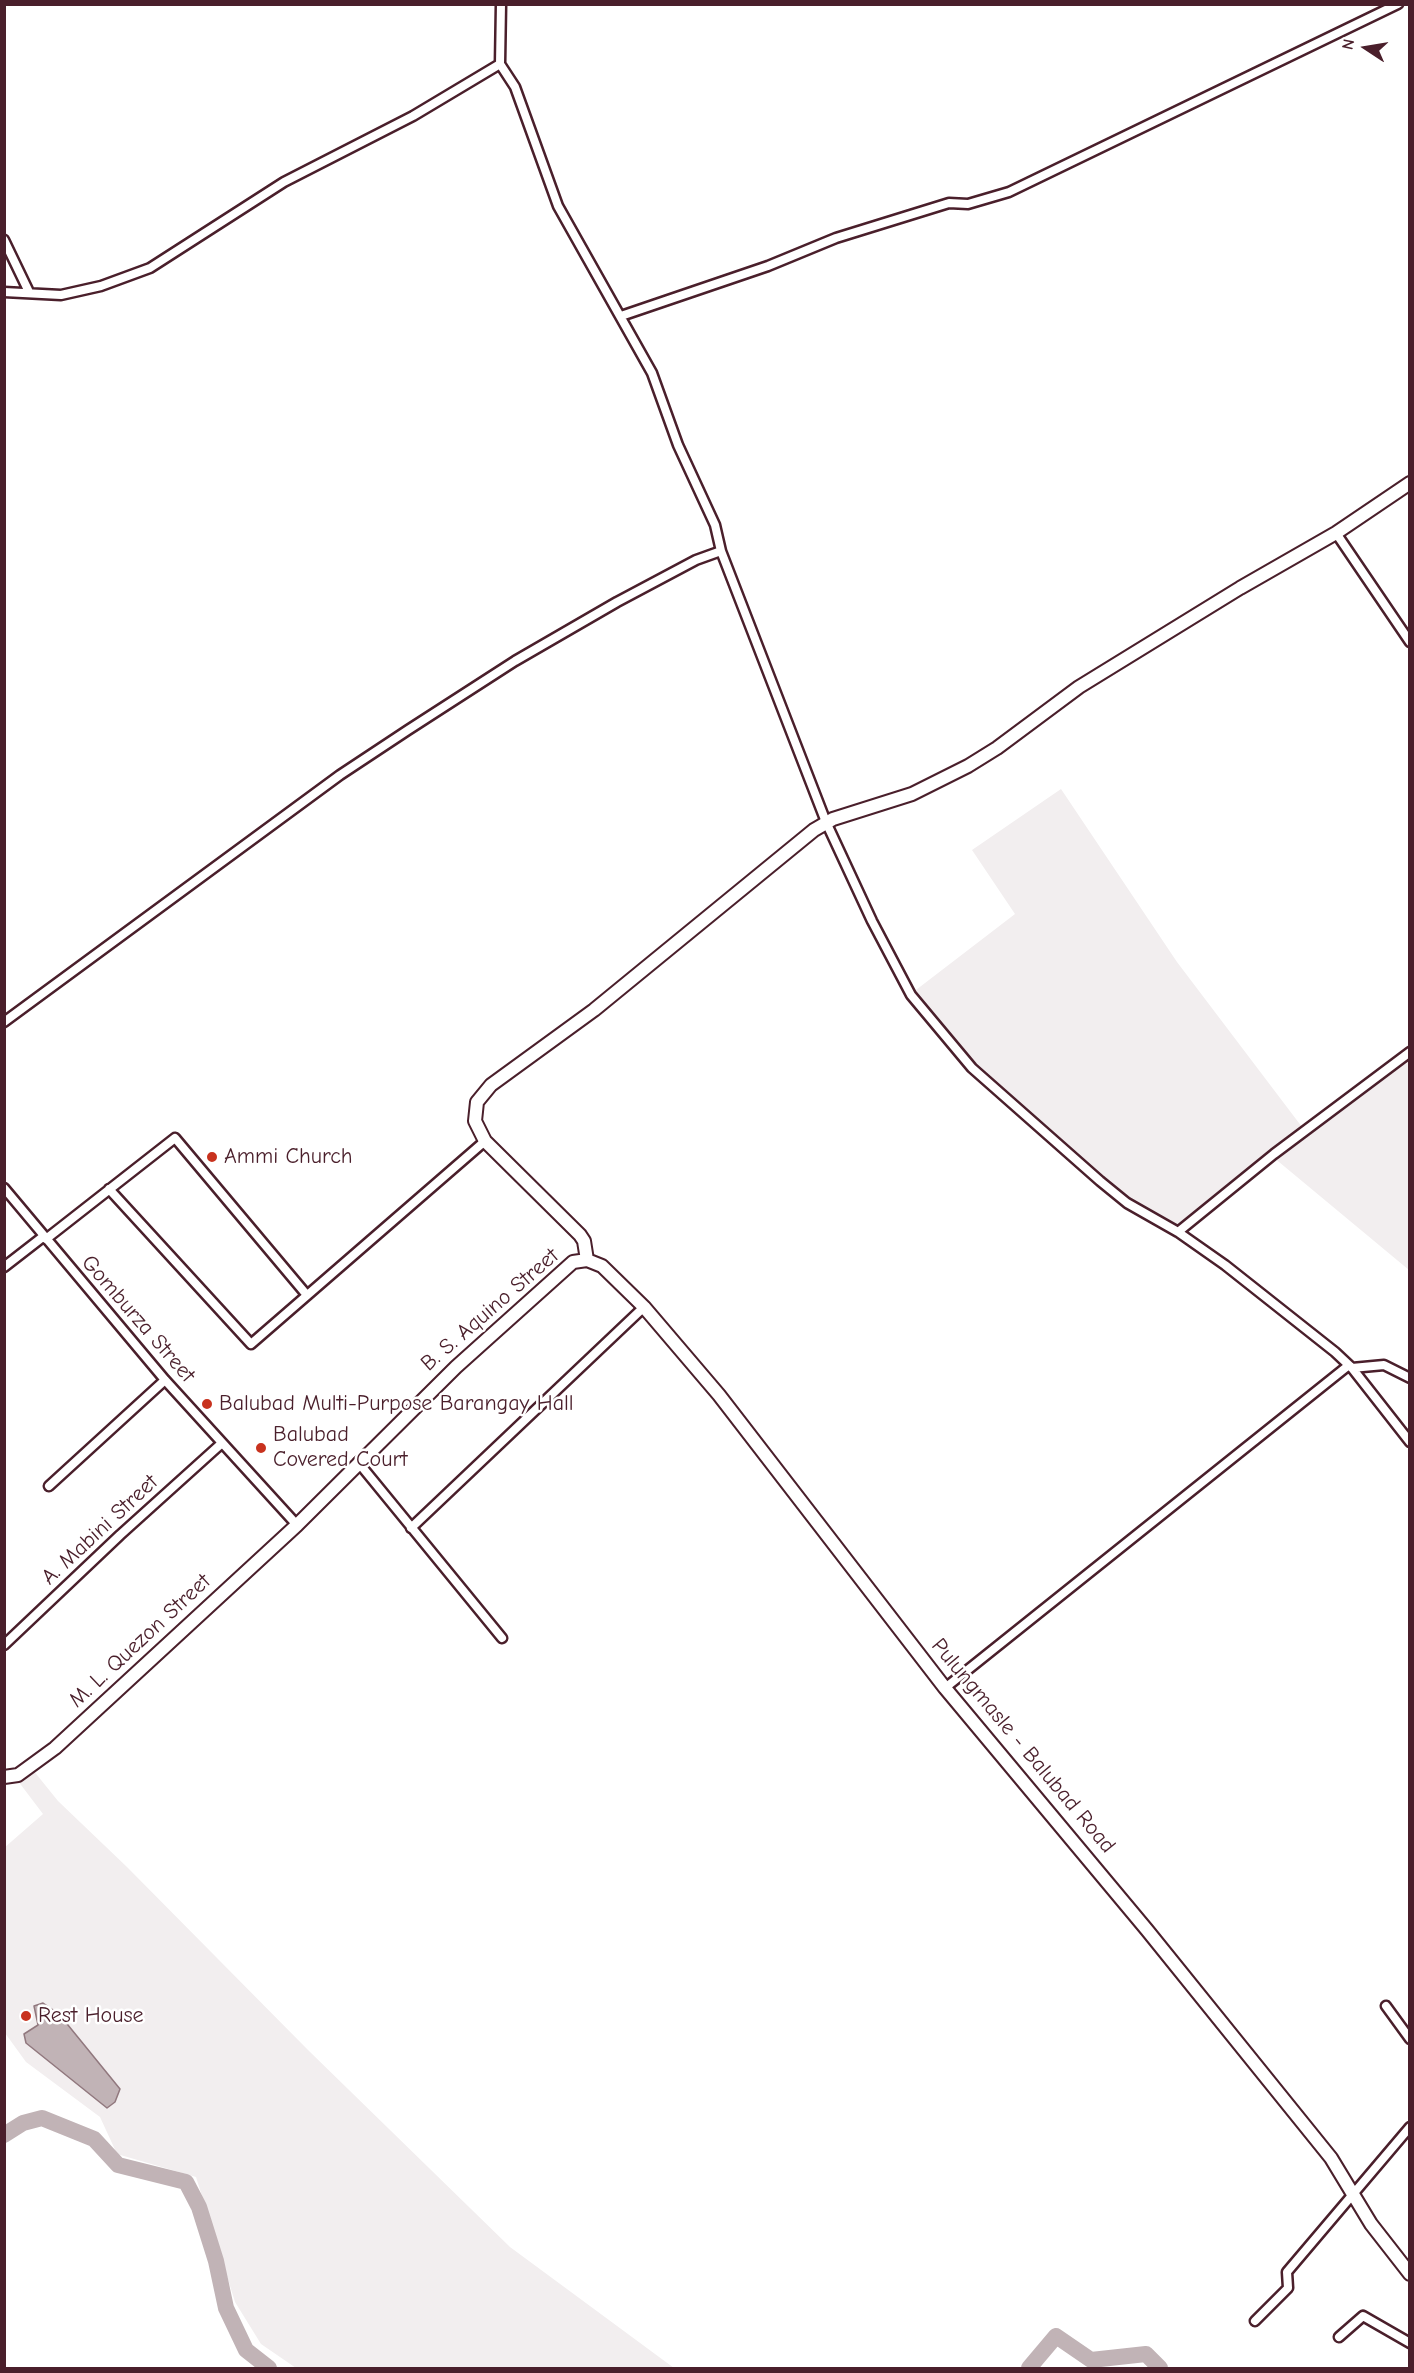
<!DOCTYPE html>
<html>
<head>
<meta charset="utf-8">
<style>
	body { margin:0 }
	#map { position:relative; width:1414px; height:2373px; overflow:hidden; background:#fff; font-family:"Comic Neue",sans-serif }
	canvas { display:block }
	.frame { position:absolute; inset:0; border:6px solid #4a1f2b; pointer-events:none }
	.north { position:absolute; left:1336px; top:18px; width:60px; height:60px; -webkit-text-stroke:4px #fff; paint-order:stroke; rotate:282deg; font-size:16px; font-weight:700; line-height:24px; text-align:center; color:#4a1f2b }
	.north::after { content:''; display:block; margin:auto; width:21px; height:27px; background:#4a1f2b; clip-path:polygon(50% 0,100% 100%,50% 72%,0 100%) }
</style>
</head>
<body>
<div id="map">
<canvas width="1414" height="2373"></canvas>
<div class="frame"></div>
<div class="north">N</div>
</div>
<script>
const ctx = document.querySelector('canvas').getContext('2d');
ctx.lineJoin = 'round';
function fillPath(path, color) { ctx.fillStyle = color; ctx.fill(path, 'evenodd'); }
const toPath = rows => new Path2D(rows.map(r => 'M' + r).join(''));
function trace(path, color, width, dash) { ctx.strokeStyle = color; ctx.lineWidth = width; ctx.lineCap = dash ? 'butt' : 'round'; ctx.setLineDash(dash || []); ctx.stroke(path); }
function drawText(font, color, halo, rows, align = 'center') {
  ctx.font = font + ' "Comic Neue",sans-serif'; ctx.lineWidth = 5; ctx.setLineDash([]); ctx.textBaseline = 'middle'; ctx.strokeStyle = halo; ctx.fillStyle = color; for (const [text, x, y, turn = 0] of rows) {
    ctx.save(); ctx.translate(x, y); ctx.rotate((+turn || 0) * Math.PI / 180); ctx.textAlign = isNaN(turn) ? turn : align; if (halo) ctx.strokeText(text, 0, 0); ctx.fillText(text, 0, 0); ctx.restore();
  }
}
fillPath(toPath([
	[1061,789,1177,962,1302,1127,1170,1230,1101,1177,972,1067,912,993,1015,914,972,850],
	[1409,1054,1409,1270,1273,1157],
	[33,1770,58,1801,127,1867,308,2050,510,2247,674,2368,296,2368,261,2344,235,2302,196,2177,117,2154,100,2117,26,2062,5,2033,4,1848,43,1814,18,1781]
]), '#f2eeef');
const water = toPath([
	[43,2003,59,2014,120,2089,115,2102,107,2108,26,2043,24,2034,38,2025,34,2006,43,2003]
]);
fillPath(water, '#c1b3b6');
trace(water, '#91787e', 1.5);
trace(toPath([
	[4,2135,23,2123,42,2118,94,2139,118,2165,186,2182,199,2207,216,2261,226,2308,246,2350,269,2368],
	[1029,2368,1056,2336,1091,2360,1146,2354,1160,2368]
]), '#c1b3b6', 16);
const street = toPath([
	[501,4,500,64,515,87,558,206,652,373,678,445,715,525,721,551,826,822,872,921,911,995,972,1068,1100,1181,1127,1203,1178,1232,1225,1265,1335,1352,1352,1368,1410,1442],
	[4,240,29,292],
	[4,292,61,295,101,286,150,268,284,182,413,116,500,64],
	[621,316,768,266,836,238,949,203,968,204,1009,192,1398,4],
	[1336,533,1410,642],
	[4,1022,340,775,408,730,515,661,617,602,696,560,721,551],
	[4,1188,165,1380,297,1525],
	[109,1189,251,1344,485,1141],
	[1178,1232,1274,1154,1410,1052],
	[46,1239,175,1138,306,1294],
	[4,1267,44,1236],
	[1352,1368,1384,1365,1410,1378],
	[358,1462,502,1638],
	[49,1486,165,1380],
	[411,1528,644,1307],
	[4,1645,120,1535,222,1443],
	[945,1688,1349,1365],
	[1386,2006,1410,2039],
	[1255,2321,1288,2288,1287,2272,1410,2127],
	[1339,2337,1363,2316,1410,2343]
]);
const secondary = toPath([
	[587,1260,584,1241,580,1235,485,1141,475,1121,477,1102,491,1085,594,1010,814,830,833,819,912,794,968,766,997,748,1079,687,1240,588,1336,533,1410,483],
	[587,1260,602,1266,644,1307,719,1395,945,1688,1147,1930,1331,2158,1371,2224,1410,2274],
	[4,1777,18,1775,55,1748,297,1525,456,1367,573,1262,587,1260]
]);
trace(street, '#4a1f2b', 13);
trace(secondary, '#4a1f2b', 16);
trace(street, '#fff', 8);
trace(secondary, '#fff', 12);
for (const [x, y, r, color] of [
	[212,1157,6,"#c8321e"],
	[207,1404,6,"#c8321e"],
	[261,1448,6,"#c8321e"],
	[26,2016,6,"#c8321e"]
]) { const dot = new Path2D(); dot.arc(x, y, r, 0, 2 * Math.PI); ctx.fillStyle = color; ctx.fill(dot); trace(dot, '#fff', 2); }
drawText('22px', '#4a1f2b', '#fff', [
	["Ammi Church",224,1157],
	["Balubad Multi-Purpose Barangay Hall",219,1404],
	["Balubad",273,1435],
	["Covered Court",273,1460],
	["Rest House",38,2016]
], 'left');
drawText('22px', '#4a1f2b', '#fff', [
	["B. S. Aquino Street",490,1310,-41],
	["Gomburza Street",138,1319,49],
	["A. Mabini Street",100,1530,-43],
	["M. L. Quezon Street",140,1641,-43],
	["Pulungmasle - Balubad Road",1023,1746,50]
]);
</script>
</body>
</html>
